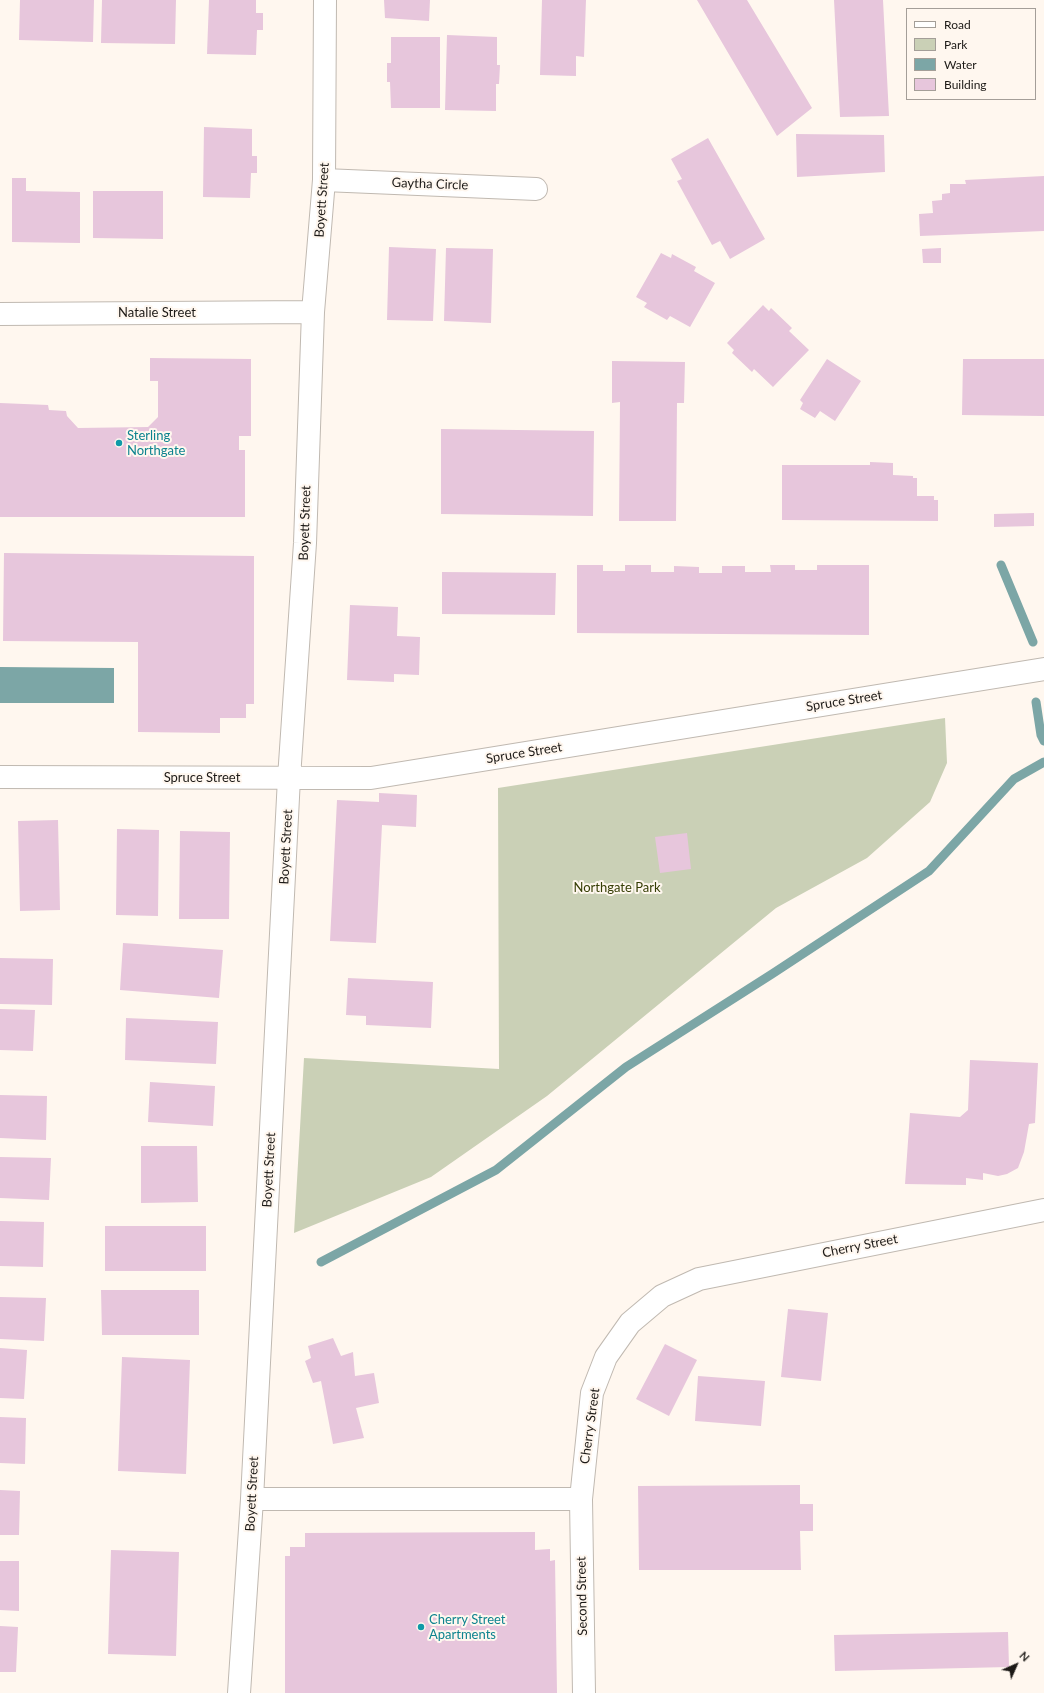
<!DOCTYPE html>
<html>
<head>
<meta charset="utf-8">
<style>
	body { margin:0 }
	#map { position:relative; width:1044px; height:1693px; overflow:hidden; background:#fff7ef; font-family:Lato,sans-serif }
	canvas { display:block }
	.legend { position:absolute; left:906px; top:8px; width:130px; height:92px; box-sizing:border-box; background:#fff7ef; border:1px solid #a49e98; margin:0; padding:5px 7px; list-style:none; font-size:12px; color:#1c1916 }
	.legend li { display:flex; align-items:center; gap:8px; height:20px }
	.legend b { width:20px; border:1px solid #a49e98 }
	.north { position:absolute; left:996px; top:1645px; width:40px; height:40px; -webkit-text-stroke:3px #fff7ef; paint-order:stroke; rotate:45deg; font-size:11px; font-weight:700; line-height:16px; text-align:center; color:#1c1916 }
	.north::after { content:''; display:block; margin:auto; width:14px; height:18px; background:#1c1916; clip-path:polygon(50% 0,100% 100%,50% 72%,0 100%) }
</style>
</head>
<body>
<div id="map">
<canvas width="1044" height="1693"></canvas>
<ul class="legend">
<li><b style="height:5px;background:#fff"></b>Road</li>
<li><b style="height:11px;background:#cad0b6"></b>Park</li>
<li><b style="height:11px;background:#7ca6a6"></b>Water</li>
<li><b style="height:11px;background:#e7c6dc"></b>Building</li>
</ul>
<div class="north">N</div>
</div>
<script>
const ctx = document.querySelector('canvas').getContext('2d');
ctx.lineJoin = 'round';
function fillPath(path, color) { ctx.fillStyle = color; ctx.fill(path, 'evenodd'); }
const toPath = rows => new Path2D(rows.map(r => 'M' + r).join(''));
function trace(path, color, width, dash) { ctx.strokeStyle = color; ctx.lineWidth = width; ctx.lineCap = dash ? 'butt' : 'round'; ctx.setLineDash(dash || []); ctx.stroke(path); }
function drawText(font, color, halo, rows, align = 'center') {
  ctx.font = font + ' Lato,sans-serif'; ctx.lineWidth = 4; ctx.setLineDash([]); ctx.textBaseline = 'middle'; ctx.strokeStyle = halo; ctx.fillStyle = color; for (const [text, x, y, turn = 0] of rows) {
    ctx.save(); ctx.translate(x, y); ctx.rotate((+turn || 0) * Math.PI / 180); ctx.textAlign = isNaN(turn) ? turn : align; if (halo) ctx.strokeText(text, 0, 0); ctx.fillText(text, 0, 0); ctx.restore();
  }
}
fillPath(toPath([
	[945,718,947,763,930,802,867,858,776,908,547,1096,431,1177,294,1233,304,1058,499,1069,498,788]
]), '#cad0b6');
fillPath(toPath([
	[0,667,114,668,114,703,0,703]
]), '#7ca6a6');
trace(toPath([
	[1001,565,1033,642],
	[1036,702,1041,735,1044,741],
	[321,1262,496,1170,626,1067,772,974,929,871,1014,779,1044,762]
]), '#7ca6a6', 9);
fillPath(toPath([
	[20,0,94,0,93,42,19,40],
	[102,0,176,0,175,44,101,43],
	[209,0,256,0,256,13,263,13,263,30,257,30,256,55,207,54],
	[384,0,430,0,429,21,385,18],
	[542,0,586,0,584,57,576,56,576,76,540,75],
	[697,0,747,0,812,108,777,136],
	[834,0,883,0,889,116,840,117],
	[447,35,497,37,497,65,500,65,499,84,496,84,496,111,445,110],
	[391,37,440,37,440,108,391,108,390,82,387,82,387,63,391,63],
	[204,127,252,129,252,156,257,156,257,173,251,173,250,198,203,197],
	[796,134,884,135,885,172,797,177],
	[708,138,765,239,730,259,720,241,712,245,677,181,682,179,671,159],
	[1044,176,1044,231,920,236,919,214,933,213,932,201,942,200,942,194,950,193,950,184,966,184,965,180],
	[12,178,26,178,26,191,80,192,80,243,12,242],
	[93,191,163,191,163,239,93,238],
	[389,247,436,249,433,321,387,320],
	[446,248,493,249,491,323,444,321],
	[941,248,941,263,923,263,922,249],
	[661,253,671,258,672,254,696,267,694,271,715,283,690,327,670,316,667,320,644,307,647,303,636,297],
	[763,305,769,311,771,308,792,328,789,331,809,350,773,387,754,369,752,372,732,353,734,350,727,343],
	[150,358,251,359,251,436,239,436,239,450,245,450,245,517,0,517,0,403,48,405,49,410,66,411,67,416,78,428,148,427,158,417,158,381,150,381],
	[827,359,861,381,835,421,820,411,815,418,800,409,803,403,800,400],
	[963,359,1044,359,1044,416,962,415],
	[612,361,685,362,684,403,677,403,676,521,619,521,620,402,612,403],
	[441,429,594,431,593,516,441,514],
	[870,462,893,463,893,475,913,476,913,478,917,478,917,496,934,496,934,500,938,500,938,521,782,520,782,465,870,465],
	[1034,513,1034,526,994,527,994,514],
	[4,553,254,556,254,704,246,704,246,718,220,718,220,733,138,732,138,642,3,641],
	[577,565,603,565,603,571,625,571,625,565,651,565,651,572,674,572,674,566,699,567,699,573,722,573,722,566,745,566,745,572,771,572,770,565,795,565,795,570,817,570,817,565,869,565,869,635,577,633],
	[442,572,556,573,555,615,442,614],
	[350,605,398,607,397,636,420,637,419,675,394,674,394,682,347,680],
	[379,793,417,795,416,827,382,825,376,943,330,941,337,800,379,802],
	[58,820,60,910,20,911,18,821],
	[117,829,159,830,158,916,116,915],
	[180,831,230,832,229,919,179,919],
	[687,833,691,869,660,873,655,837],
	[123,943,223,950,219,998,120,990],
	[0,958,53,959,52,1005,0,1004],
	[348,978,433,982,431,1028,366,1025,366,1016,346,1015],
	[0,1009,35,1010,33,1051,0,1050],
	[126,1018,218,1022,216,1064,125,1060],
	[970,1060,1038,1063,1035,1123,1029,1124,1024,1152,1018,1168,1007,1174,998,1176,983,1173,983,1180,966,1178,966,1185,905,1184,910,1113,960,1117,968,1110],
	[150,1082,215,1086,213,1126,148,1122],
	[0,1095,47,1096,46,1140,0,1138],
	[141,1146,197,1146,198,1202,141,1203],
	[0,1157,51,1158,49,1200,0,1198],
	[0,1221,44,1222,43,1267,0,1266],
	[105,1226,206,1226,206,1271,105,1271],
	[101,1290,199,1290,199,1335,102,1335],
	[0,1297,46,1298,44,1341,0,1339],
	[788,1309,828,1313,821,1381,781,1377],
	[333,1338,341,1356,353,1352,355,1376,374,1373,379,1403,356,1408,364,1438,333,1444,321,1381,313,1383,305,1361,311,1358,308,1346],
	[665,1344,697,1360,669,1416,636,1399],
	[0,1348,27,1350,24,1399,0,1398],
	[122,1357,190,1360,186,1474,118,1471],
	[698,1376,765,1381,761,1426,695,1421],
	[0,1417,26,1418,25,1464,0,1463],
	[800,1485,800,1504,813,1504,813,1531,800,1531,801,1570,639,1570,638,1486],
	[0,1490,20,1491,19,1535,0,1535],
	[535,1532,535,1550,550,1549,550,1561,555,1560,557,1693,285,1693,285,1556,290,1556,290,1547,305,1547,305,1533],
	[111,1550,179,1552,176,1656,108,1654],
	[0,1561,19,1561,19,1611,0,1610],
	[0,1626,18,1627,16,1672,0,1672],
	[1008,1632,1009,1667,835,1671,834,1635]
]), '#e7c6dc');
const minor = toPath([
	[324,180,536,189],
	[0,314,313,312],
	[0,777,371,778,1044,669],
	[252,1499,581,1499],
	[239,1693,252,1499,289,778,305,543,313,312,324,180,325,0],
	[584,1693,581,1499,592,1393,606,1357,630,1323,662,1296,699,1279,1044,1210]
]);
trace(minor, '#c0b9b1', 24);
trace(minor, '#fff', 22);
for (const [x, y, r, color] of [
	[119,443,4,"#0f9aa8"],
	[421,1627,4,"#0f9aa8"]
]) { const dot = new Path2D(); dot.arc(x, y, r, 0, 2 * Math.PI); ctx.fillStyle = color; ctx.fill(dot); trace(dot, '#fff7ef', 1.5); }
drawText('13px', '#1c1916', '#fff7ef', [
	["Gaytha Circle",430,184,2],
	["Boyett Street",322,200,-86],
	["Natalie Street",157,313],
	["Boyett Street",305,523,-88],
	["Spruce Street",844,701,-9],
	["Spruce Street",524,753,-9],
	["Spruce Street",202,778],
	["Boyett Street",286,847,-87],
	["Boyett Street",269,1170,-87],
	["Cherry Street",860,1246,-11],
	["Cherry Street",590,1426,-82],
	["Boyett Street",252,1494,-87],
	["Second Street",582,1596,-91]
]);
drawText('13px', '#0d838f', '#fff7ef', [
	["Sterling",127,436],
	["Northgate",127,451],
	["Cherry Street",429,1620],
	["Apartments",429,1635]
], 'left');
drawText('13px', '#363e05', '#fff7ef', [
	["Northgate Park",617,888]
]);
</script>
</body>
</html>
